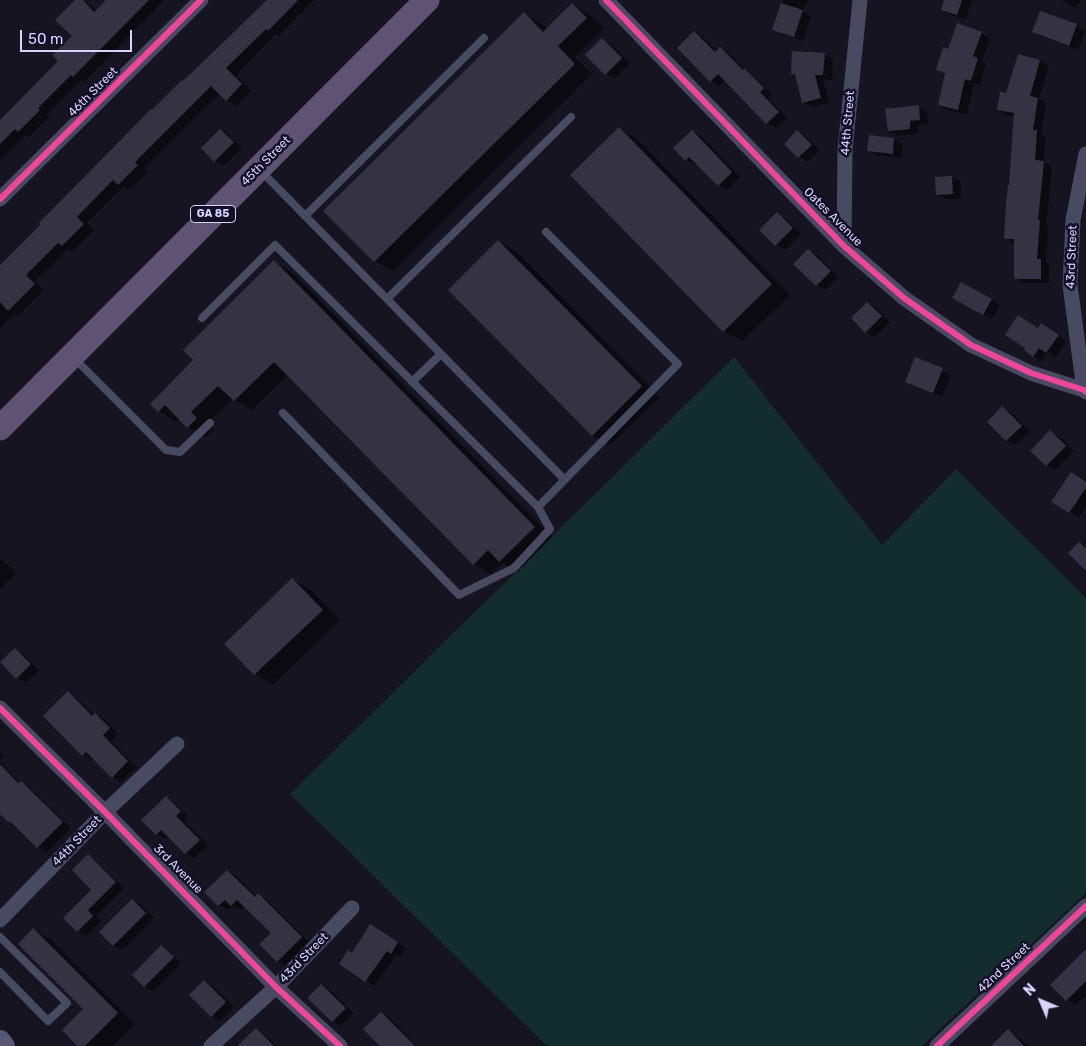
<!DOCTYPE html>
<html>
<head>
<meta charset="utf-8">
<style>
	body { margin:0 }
	#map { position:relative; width:1086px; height:1046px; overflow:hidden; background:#161421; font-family:Rubik,sans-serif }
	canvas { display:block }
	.north { position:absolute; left:1016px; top:976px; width:50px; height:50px; -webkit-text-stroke:4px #130f26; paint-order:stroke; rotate:315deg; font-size:14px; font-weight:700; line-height:20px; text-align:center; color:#d9d4ff }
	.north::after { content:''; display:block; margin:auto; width:18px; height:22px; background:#d9d4ff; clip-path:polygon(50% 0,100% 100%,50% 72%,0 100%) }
	.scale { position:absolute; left:20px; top:30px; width:112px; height:22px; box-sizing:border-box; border:2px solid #d9d4ff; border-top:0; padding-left:6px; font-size:15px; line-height:18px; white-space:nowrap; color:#d9d4ff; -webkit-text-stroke:4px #130f26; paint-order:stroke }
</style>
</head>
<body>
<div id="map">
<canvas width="1086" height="1046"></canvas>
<div class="north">N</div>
<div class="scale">50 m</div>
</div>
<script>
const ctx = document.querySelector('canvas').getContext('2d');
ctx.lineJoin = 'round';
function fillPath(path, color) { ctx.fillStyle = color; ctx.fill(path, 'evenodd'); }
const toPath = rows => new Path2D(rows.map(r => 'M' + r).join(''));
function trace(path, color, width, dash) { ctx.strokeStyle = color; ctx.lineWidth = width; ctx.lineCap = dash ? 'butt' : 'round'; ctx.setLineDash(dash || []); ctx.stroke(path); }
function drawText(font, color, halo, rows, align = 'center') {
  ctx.font = font + ' Rubik,sans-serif'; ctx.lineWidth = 5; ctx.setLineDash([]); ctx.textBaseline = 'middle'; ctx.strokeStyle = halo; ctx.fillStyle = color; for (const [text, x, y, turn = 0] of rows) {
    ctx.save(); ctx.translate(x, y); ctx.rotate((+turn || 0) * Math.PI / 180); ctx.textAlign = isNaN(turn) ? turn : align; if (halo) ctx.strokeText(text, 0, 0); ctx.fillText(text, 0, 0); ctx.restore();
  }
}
fillPath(toPath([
	[734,357,882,545,956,469,1086,598,1086,893,922,1046,547,1046,290,794]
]), '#132c2d');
fillPath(toPath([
	[77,0,84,0,97,11,107,0,164,0,84,82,81,80,47,114,49,116,29,137,25,135,0,160,0,121,59,61,73,36],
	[269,0,314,0,279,36,276,34,236,75,251,91,237,106,226,100,220,93,144,168,148,172,129,190,123,187,87,223,94,230,73,251,68,249,35,281,44,290,19,315,15,313,0,329,0,267,152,111],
	[783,0,809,0,802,11,811,16,803,41,782,34,773,29],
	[945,0,972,0,966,19,951,15,942,10],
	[1062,0,1081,0,1075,8],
	[572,5,590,15,604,28,575,57,592,74,393,271,375,261,524,14,542,24,548,30],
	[1040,12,1077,26,1085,31,1078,50,1042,37,1033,32],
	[694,32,703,37,717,51,720,49,729,54,772,94,768,98,787,118,776,128,767,123,726,80,719,86,711,81,679,48],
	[981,33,990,38,982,61,986,64,980,85,974,83,967,114,948,110,939,105,946,74,938,70,949,50],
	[602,39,611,44,630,63,614,79,606,74],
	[824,54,833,59,832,80,823,79,829,103,812,107,803,102,796,75,792,73],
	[1019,55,1040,61,1049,66,1039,99,1046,104,1041,134,1045,136,1044,162,1052,167,1046,225,1048,226,1046,263,1049,265,1049,283,1024,283,1015,278,1014,243,1005,238,1015,116,1007,115,998,110,1007,94],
	[918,106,927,112,928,124,918,125,919,133,898,136,889,131],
	[619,128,637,139,790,295,742,341,724,331],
	[221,130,229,135,242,148,224,166,215,161],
	[692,131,701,136,740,177,727,190,718,185,697,163,695,165,686,160],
	[797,132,806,137,819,150,808,162,799,157,786,144],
	[870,136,894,139,903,144,901,158,877,155,868,150],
	[952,177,961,182,961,199,946,199,937,194],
	[777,214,786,219,801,234,785,250,776,245],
	[499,241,517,252,660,397,610,445,592,435],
	[808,250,817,255,838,277,825,290,816,285],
	[274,262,292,272,552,537,518,572,503,563,491,574,474,564,288,375,252,410,233,399,208,423,214,429,206,437,188,427,179,419,176,422,159,411,195,360],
	[962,284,1000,305,992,319,954,297],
	[867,303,876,308,890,322,875,337,866,332,853,318],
	[1039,329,1050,330,1066,341,1056,357,1048,352,1042,361,1034,356],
	[915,359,951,375,942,397,906,381],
	[1003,408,1011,413,1030,431,1015,445,1007,440],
	[1051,432,1059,437,1074,451,1055,470,1046,465],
	[1086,483,1086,506,1079,517,1053,501],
	[0,558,16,573,0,589],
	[293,580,311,590,340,620,273,685,255,674,226,644],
	[15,649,23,654,39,670,26,683,17,678],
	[68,693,77,698,94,715,95,714,104,719,118,734,111,741,136,767,121,782,112,777,94,758,92,760,83,755],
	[0,752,4,756,0,760],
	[0,762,20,783,29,787,71,828,47,852,38,847,17,826,10,822,0,812],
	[166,797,174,802,188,816,184,821,208,845,194,858,186,853,169,836,166,839,157,834,143,820],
	[88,856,96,861,124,888,96,916,101,921,87,936,78,931,93,890],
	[228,871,236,876,257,897,258,895,267,900,310,943,286,967,278,961,261,944,272,933,245,905,241,910,233,905,228,910,219,905,206,892],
	[132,900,141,905,154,918,122,950,113,945],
	[34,930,52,940,135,1024,113,1046,79,1046,85,1009],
	[379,931,406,948,400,958,396,955,374,986,366,981,352,954],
	[162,947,170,952,181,963,153,991,145,986],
	[1086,950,1086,995,1076,1005,1067,1000],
	[205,981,213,986,234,1007,220,1021,212,1016],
	[321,985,330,990,354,1013,341,1026,332,1021],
	[381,1013,390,1018,416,1046,382,1046],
	[256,1029,264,1034,276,1046,246,1046],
	[1008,1031,1017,1036,1027,1046,992,1046]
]), '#0007');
fillPath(toPath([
	[75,0,83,0,94,12,106,0,149,0,73,77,71,75,38,108,40,110,18,132,15,129,0,144,0,120,58,61,52,55,72,36,55,20],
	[267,0,298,0,268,31,266,29,226,68,242,84,226,101,211,86,135,162,138,165,118,185,113,180,77,217,84,224,62,246,58,243,26,275,35,284,8,311,0,302,0,265,40,225,39,223,151,109,152,110,182,80,183,81],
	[944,0,962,0,957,15,941,10],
	[572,3,587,18,558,46,575,64,374,262,323,211,524,12,543,32],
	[781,3,803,10,794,37,772,30],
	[1040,11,1077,24,1069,46,1032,32],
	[957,23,982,32,973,56,978,58,971,81,965,79,958,110,938,105,945,73,936,70,943,47,948,49],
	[694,31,715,52,720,47,743,70,744,68,764,88,760,92,779,112,766,124,718,74,710,82,677,48],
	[602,38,622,58,605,75,585,55],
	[792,51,825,53,823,75,815,75,821,98,802,103,795,74,791,74],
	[1018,54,1040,60,1030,96,1038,98,1033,130,1037,130,1035,160,1044,161,1038,220,1040,220,1037,259,1041,259,1041,279,1014,279,1014,239,1004,239,1006,203,1008,185,1009,185,1014,113,997,110,1000,92,1006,93],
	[919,105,920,120,910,121,910,129,888,131,885,109],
	[619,127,772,284,723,332,570,175],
	[220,129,234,142,214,162,201,148],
	[692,130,732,172,718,186,689,157,685,161,673,148],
	[797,130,812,145,798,158,784,144],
	[869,135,894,138,893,154,867,151],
	[952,176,953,194,936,195,935,177],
	[777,212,793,228,775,246,759,230],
	[498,240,642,386,592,436,448,290],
	[808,249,831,271,816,286,793,264],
	[274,260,535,527,499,562,488,550,473,565,274,362,234,401,218,386,191,412,197,418,187,428,165,405,158,412,150,404,193,360,183,350],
	[961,282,992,299,983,315,952,298],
	[867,302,882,316,865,333,851,318],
	[1018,315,1038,328,1041,323,1059,335,1046,353,1039,348,1033,357,1024,350,1025,348,1005,335],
	[915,357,943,368,933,393,905,382],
	[1002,406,1022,426,1006,441,987,422],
	[1050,430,1066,446,1046,466,1030,451],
	[1071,472,1086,482,1086,488,1069,513,1051,502],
	[1079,542,1086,549,1086,571,1068,553],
	[292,578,323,610,254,675,224,644],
	[15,648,31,664,16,679,0,662],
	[68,691,92,716,95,713,110,728,103,735,128,761,112,778,86,752,82,756,43,716],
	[0,764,18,783,21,781,63,822,37,848,10,821,9,823,0,814],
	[166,796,181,811,176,816,200,840,185,854,161,830,156,835,141,820],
	[88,854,116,882,88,910,93,916,77,932,63,918,91,890,72,870],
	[227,870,255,897,258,893,302,937,277,962,259,944,271,933,237,900,231,906,225,900,218,906,204,892],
	[132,899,146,913,113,946,99,932],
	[370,924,398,942,391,954,387,951,365,982,339,964,348,950,352,953],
	[33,928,118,1013,85,1046,77,1046,62,1030,83,1009,18,944],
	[161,945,174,957,144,987,132,975],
	[1086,949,1086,981,1066,1001,1050,985],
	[204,980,226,1002,211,1017,189,995],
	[321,984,346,1008,332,1022,307,998],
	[381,1012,415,1046,380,1046,363,1029],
	[256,1028,274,1046,237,1046],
	[1008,1029,1024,1046,991,1046]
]), '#343243');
trace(toPath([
	[260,170,564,479],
	[305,216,484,38],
	[387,299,571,117],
	[202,318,275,245,538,507,678,364,546,232],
	[75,359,166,450,180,452,210,423],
	[412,382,441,354],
	[283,413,459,595,514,568,550,529,538,507],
	[0,937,67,1003,48,1021,0,972]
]), '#4a4962', 8);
trace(toPath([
	[606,0,844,246,904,298,971,345,1031,373,1084,390,1086,392],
	[1086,154,1073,220,1070,285,1084,390,1086,390],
	[0,199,201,0],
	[844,246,845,150,860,0],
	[0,708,105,812,276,987,340,1046],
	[0,920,105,812,177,744],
	[211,1046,276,987,352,908],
	[937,1046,1086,906]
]), '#4a4962', 15);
trace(toPath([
	[0,1041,4,1046]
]), '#575674', 22);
trace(toPath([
	[0,428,427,0]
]), '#5e5373', 25);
trace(toPath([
	[606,0,844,246,904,298,971,345,1031,373,1084,390,1086,392],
	[0,199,201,0],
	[0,708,105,812,276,987,340,1046],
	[937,1046,1086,906]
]), '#ed469a', 6);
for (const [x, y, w] of [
	[213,214,45]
]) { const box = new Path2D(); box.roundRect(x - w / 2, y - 8.5, w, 17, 4); ctx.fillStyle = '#130f26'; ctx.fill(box); trace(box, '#d9d4ff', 1); }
drawText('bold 11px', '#d9d4ff', null, [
	["GA 85",213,214]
]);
drawText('12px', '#d9d4ff', '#130f26', [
	["46th Street",93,92,-45],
	["44th Street",848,123,-85],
	["45th Street",266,161,-45],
	["Oates Avenue",833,217,45],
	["43rd Street",1072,257,-88],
	["44th Street",77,841,-46],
	["3rd Avenue",178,869,45],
	["43rd Street",304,958,-46],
	["42nd Street",1004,968,-43]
]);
</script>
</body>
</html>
